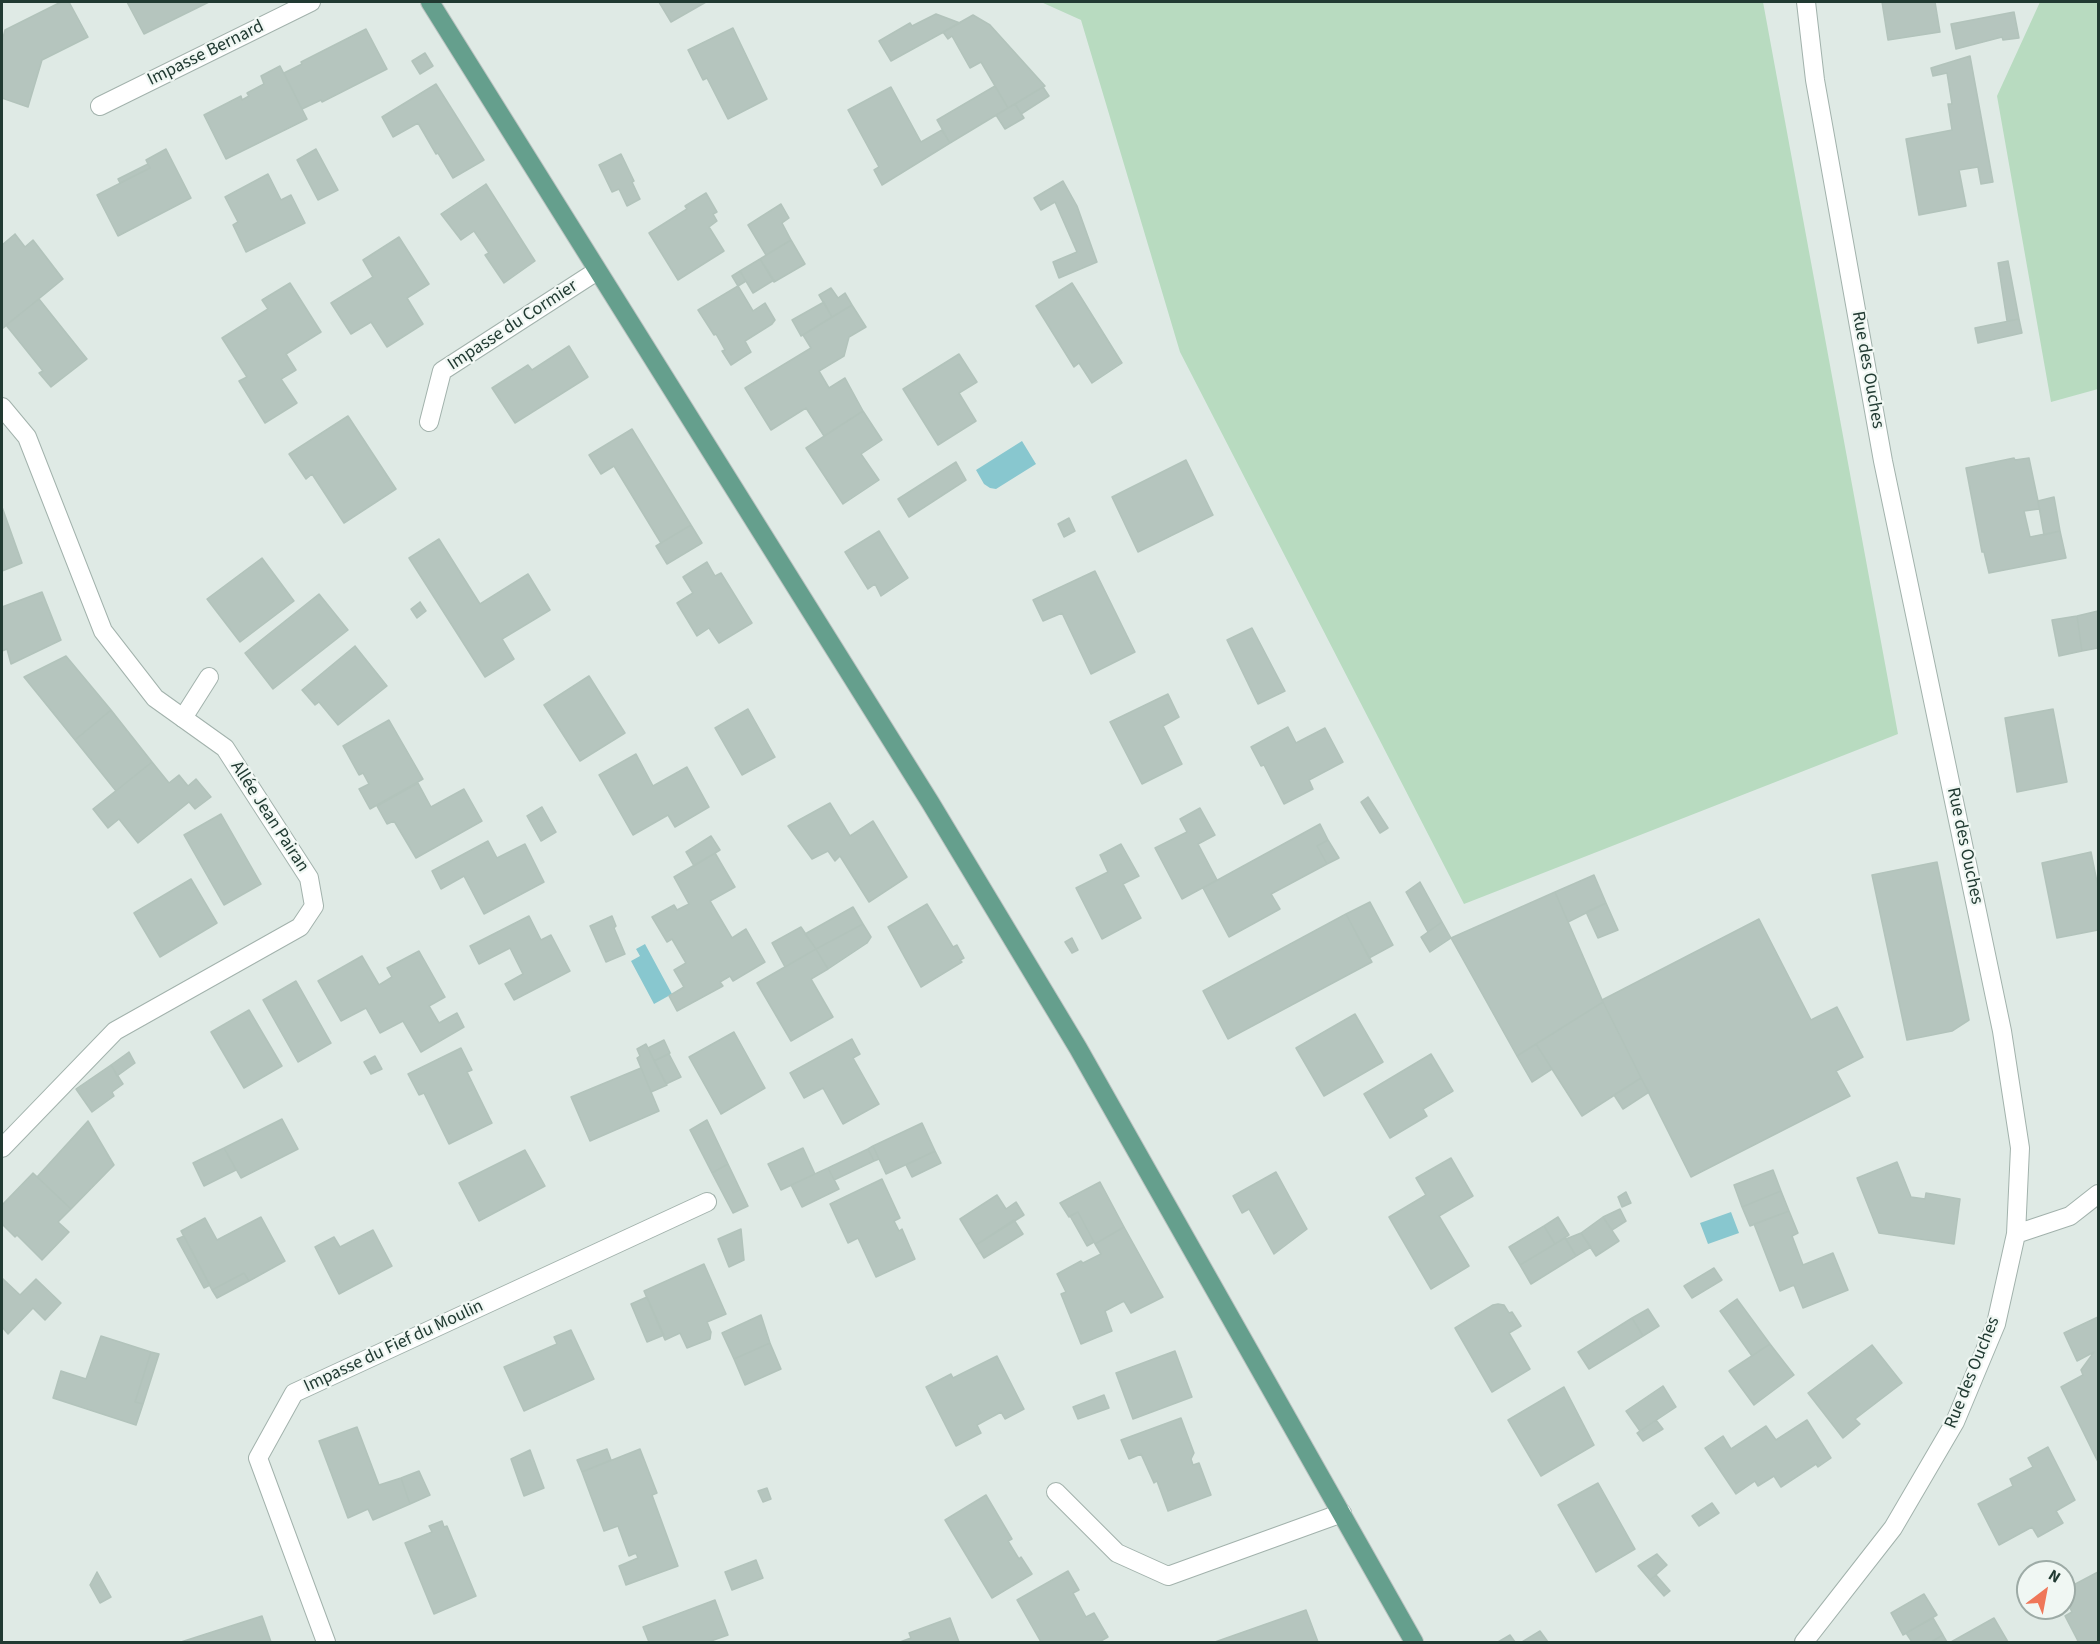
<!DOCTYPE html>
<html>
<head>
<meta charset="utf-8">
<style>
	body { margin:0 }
	#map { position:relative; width:2100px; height:1644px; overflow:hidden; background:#dfeae5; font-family:"Source Sans 3",sans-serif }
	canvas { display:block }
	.frame { position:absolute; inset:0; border:3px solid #213a32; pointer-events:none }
	.north { position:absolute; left:2016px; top:1560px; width:60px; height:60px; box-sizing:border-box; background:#f0f7f3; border:2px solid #9daba6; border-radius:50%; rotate:32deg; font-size:16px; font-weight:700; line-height:24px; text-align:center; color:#213a32 }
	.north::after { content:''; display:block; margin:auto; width:21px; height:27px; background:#ef7759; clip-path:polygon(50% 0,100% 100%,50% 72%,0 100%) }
</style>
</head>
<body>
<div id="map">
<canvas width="2100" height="1644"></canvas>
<div class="frame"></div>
<div class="north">N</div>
</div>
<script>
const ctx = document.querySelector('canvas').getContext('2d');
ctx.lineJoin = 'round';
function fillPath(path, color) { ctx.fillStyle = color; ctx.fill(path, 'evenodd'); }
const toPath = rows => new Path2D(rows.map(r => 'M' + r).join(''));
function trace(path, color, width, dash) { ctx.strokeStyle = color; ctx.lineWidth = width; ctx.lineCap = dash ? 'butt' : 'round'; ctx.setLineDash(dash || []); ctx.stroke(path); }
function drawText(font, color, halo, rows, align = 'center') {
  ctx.font = font + ' "Source Sans 3",sans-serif'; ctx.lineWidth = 4.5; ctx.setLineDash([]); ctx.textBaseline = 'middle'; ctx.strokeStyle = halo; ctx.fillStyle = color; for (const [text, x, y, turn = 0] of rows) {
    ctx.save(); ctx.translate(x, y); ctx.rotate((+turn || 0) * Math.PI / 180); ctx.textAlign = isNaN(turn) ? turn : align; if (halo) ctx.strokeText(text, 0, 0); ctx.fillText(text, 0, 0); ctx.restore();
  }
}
fillPath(toPath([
	[1041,2,1763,2,1898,734,1464,904,1180,352,1081,20],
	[2040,2,2098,2,2098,389,2051,402,1997,96]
]), '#b8dbc0');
fillPath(toPath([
	[1022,441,1036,464,996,489,990,488,984,484,976,470],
	[645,944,672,994,654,1004,631,961,640,956,636,949],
	[1731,1212,1739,1233,1708,1244,1700,1223]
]), '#88c7cf');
const building = toPath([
	[61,2,69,2,88,37,42,60,28,107,2,98,2,42,5,30,61,2],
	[127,2,209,2,144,34,127,2],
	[659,2,706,2,671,22,659,2],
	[1882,2,1935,2,1940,32,1888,40,1882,2],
	[2014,12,2019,38,2003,40,2002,37,1956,49,1951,24,2014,12],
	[936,14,960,23,891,61,879,41,910,23,912,26,936,14],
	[973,15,990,25,1045,86,1043,87,1008,108,981,62,970,68,952,36,948,39,943,32,973,15],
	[733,28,767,99,728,119,707,78,703,80,688,50,733,28],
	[366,29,387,69,322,102,321,100,302,109,284,73,302,64,301,62,366,29],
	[425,53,433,66,420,74,412,61,425,53],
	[1970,56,1993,182,1981,184,1978,167,1959,170,1966,206,1919,215,1906,139,1952,130,1948,104,1952,104,1947,73,1933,76,1931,68,1970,56],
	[280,66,307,119,226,159,204,115,241,96,242,100,249,96,247,93,264,84,261,76,280,66],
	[436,84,484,160,453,178,438,153,436,154,418,123,393,137,382,117,436,84],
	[995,86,1008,108,950,143,937,120,995,86],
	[891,87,921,142,942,130,950,143,882,185,874,170,879,167,848,110,891,87],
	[1043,87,1049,96,1021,114,1015,104,1043,87],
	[1015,104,1024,118,1005,129,996,115,1015,104],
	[166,149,191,198,118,236,97,195,150,168,146,160,166,149],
	[316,149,338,190,318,200,297,160,316,149],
	[621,154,634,181,632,182,640,199,627,206,619,189,612,192,599,165,621,154],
	[148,164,150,168,120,183,118,179,148,164],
	[268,174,281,200,291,195,305,223,246,252,233,225,238,222,225,197,268,174],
	[1063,181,1077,206,1097,262,1059,278,1053,262,1077,252,1055,202,1041,210,1034,198,1063,181],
	[486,184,535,261,504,283,485,255,489,253,474,231,461,240,441,214,486,184],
	[706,193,717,212,713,214,717,221,709,227,724,251,678,280,649,233,687,209,685,206,706,193],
	[781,204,789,218,782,223,791,240,766,255,748,225,781,204],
	[15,234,25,247,33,240,63,279,2,329,2,245,15,234],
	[399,237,429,284,407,298,423,324,387,347,371,322,351,334,331,303,373,277,363,260,399,237],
	[791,240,805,264,774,282,760,259,791,240],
	[760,259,774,280,753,293,740,271,760,259],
	[2008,261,2019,319,2007,321,1998,263,2008,261],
	[740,271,746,281,738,286,732,276,740,271],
	[290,283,321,332,286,354,296,370,281,379,297,403,265,423,239,381,247,377,222,338,268,309,262,300,290,283],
	[1072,283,1122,363,1092,383,1079,363,1074,367,1036,306,1072,283],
	[738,286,753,311,765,303,775,320,772,324,745,341,751,352,731,365,722,351,725,350,716,334,714,335,698,310,738,286],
	[831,288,838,298,845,293,852,305,832,317,819,295,831,288],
	[39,299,87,359,51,387,39,373,43,371,6,325,39,299],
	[824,302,832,317,801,336,792,320,824,302],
	[852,305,866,327,849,337,844,356,819,371,829,388,845,378,863,411,824,436,806,408,771,430,745,388,811,348,803,335,852,305],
	[2019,319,2022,333,1978,343,1975,328,2019,319],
	[569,346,588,377,515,423,492,388,528,365,532,370,569,346],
	[959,354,977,382,959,393,976,421,938,445,903,389,959,354],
	[863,411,882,440,861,454,879,480,843,504,806,448,863,411],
	[348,416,396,489,344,523,312,474,306,479,289,454,348,416],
	[632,429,691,525,661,543,614,466,601,474,589,455,632,429],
	[2014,458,2015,460,2029,458,2038,501,2039,509,2024,511,2030,537,2060,531,2066,558,1989,573,1984,552,1982,552,1966,468,2014,458],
	[1186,460,1213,515,1138,552,1112,497,1186,460],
	[956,462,966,480,909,517,898,499,956,462],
	[2054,497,2060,531,2044,535,2038,501,2054,497],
	[2,507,22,563,2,571,2,507],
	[1069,518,1075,531,1064,537,1058,524,1069,518],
	[691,525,702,543,667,564,656,546,691,525],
	[879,531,908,578,881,596,875,584,868,589,845,552,879,531],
	[439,539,480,604,528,574,550,610,502,639,514,659,485,677,409,558,439,539],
	[262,558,294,601,240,642,207,599,262,558],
	[707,562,715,576,721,573,752,623,719,643,709,628,697,636,677,603,693,593,683,577,707,562],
	[1095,571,1135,652,1091,674,1062,613,1043,621,1033,600,1095,571],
	[42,592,61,640,11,664,7,649,2,651,2,607,42,592],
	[319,594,348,630,273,689,245,653,319,594],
	[420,602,426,611,417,618,411,609,420,602],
	[2098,611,2098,648,2082,651,2077,616,2098,611],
	[2077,616,2082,651,2059,656,2052,620,2077,616],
	[1252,628,1285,691,1258,704,1227,640,1252,628],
	[355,646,387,686,338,725,319,702,315,705,302,690,355,646],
	[66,656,111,710,75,740,24,677,66,656],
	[589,676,625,733,580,761,544,705,589,676],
	[1168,694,1179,717,1163,726,1182,764,1142,784,1110,722,1168,694],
	[748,709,775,757,742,775,715,728,748,709],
	[2053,709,2067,782,2017,792,2005,718,2053,709],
	[111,710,152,762,116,791,75,740,111,710],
	[389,720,423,779,370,809,359,789,369,784,363,773,359,775,343,746,389,720],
	[1288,727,1296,743,1325,728,1343,762,1309,780,1313,789,1284,804,1264,765,1261,766,1251,747,1288,727],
	[636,754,653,786,687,767,709,807,675,827,668,815,633,835,599,775,636,754],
	[152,762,169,783,179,775,188,786,196,779,211,797,195,809,189,802,138,843,119,819,108,828,93,809,152,762],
	[418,783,431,807,464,789,482,821,416,858,394,821,387,824,377,806,418,783],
	[1368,797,1388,828,1380,833,1361,802,1368,797],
	[830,803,850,836,873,821,907,877,869,902,840,856,835,861,828,851,812,859,788,826,830,803],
	[542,807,556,832,541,841,527,816,542,807],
	[1200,808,1215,835,1198,844,1217,880,1182,899,1155,848,1187,832,1180,819,1200,808],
	[221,814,261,884,224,905,184,835,221,814],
	[1320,824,1328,840,1317,846,1327,864,1271,894,1280,909,1229,937,1203,888,1320,824],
	[711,836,720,850,694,866,686,852,711,836],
	[1328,840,1339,858,1327,864,1317,846,1328,840],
	[488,841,497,858,525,844,544,882,484,914,464,876,441,889,432,871,488,841],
	[1121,844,1139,876,1123,884,1141,918,1102,939,1076,888,1108,872,1100,855,1121,844],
	[2091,852,2098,887,2098,930,2057,938,2042,863,2091,852],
	[715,853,735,887,710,901,732,938,746,929,765,962,733,981,730,976,720,982,723,986,677,1011,669,996,684,987,674,970,686,963,672,939,667,942,652,917,674,905,677,910,689,904,674,877,715,853],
	[1937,862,1969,1020,1952,1031,1907,1040,1872,875,1937,862],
	[1594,875,1606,903,1568,922,1555,892,1594,875],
	[191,879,217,923,160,957,134,913,191,879],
	[1420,882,1442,922,1428,932,1406,892,1420,882],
	[1555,892,1603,1002,1517,1056,1451,938,1555,892],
	[1370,902,1393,945,1369,958,1346,914,1370,902],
	[1606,903,1618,930,1598,938,1586,912,1606,903],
	[927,904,953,947,957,945,964,958,960,960,962,962,921,987,888,927,927,904],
	[853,907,863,924,816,949,805,934,853,907],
	[1346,914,1372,962,1228,1039,1203,991,1346,914],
	[529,916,541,940,551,935,570,971,514,1000,505,984,523,974,510,948,479,964,470,946,529,916],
	[612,916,616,926,614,928,625,954,606,962,590,926,612,916],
	[1759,919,1811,1020,1837,1007,1863,1057,1836,1071,1850,1096,1691,1177,1602,1000,1759,919],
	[1442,922,1451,938,1430,952,1421,937,1442,922],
	[863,924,871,937,867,943,828,969,816,949,863,924],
	[801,927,816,949,785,967,772,943,801,927],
	[1072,938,1078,950,1072,953,1065,942,1072,938],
	[816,949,828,969,811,979,833,1017,791,1041,757,983,816,949],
	[419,951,445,997,429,1006,439,1023,457,1013,464,1027,421,1052,403,1021,380,1033,366,1008,341,1021,318,981,362,956,379,985,392,977,387,968,419,951],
	[296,981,331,1043,298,1062,263,1000,296,981],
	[1603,1002,1641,1078,1582,1116,1536,1044,1603,1002],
	[249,1010,282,1066,244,1088,211,1032,249,1010],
	[1355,1014,1383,1062,1324,1096,1296,1048,1355,1014],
	[734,1032,765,1088,721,1114,689,1057,734,1032],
	[852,1039,860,1054,853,1058,879,1104,843,1124,823,1088,804,1098,790,1073,852,1039],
	[664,1040,670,1053,654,1061,648,1048,664,1040],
	[646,1044,667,1085,651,1092,637,1058,640,1056,637,1049,646,1044],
	[1536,1044,1552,1069,1532,1082,1517,1056,1536,1044],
	[461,1048,472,1070,467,1072,492,1123,449,1144,424,1093,419,1095,408,1074,461,1048],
	[129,1052,135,1063,117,1076,111,1065,129,1052],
	[669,1054,681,1077,666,1084,654,1061,669,1054],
	[1431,1054,1453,1091,1423,1109,1427,1116,1390,1138,1364,1094,1431,1054],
	[375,1056,382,1069,371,1074,364,1062,375,1056],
	[111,1065,123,1084,112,1092,114,1096,92,1112,76,1089,111,1065],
	[641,1068,659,1111,590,1141,571,1097,641,1068],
	[1641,1078,1649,1092,1623,1109,1614,1095,1641,1078],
	[282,1119,298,1149,241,1178,224,1148,282,1119],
	[707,1120,728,1164,712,1173,690,1130,707,1120],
	[88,1121,114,1165,71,1209,37,1177,88,1121],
	[922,1123,935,1151,886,1174,873,1146,922,1123],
	[873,1146,879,1159,874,1161,868,1149,873,1146],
	[224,1148,236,1170,204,1186,193,1163,224,1148],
	[803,1148,815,1174,781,1190,768,1164,803,1148],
	[868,1149,874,1161,834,1180,828,1168,868,1149],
	[525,1150,545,1186,479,1221,459,1183,525,1150],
	[935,1151,941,1163,912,1177,906,1165,935,1151],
	[1451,1158,1473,1196,1439,1216,1469,1266,1431,1289,1389,1217,1426,1195,1416,1178,1451,1158],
	[1897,1162,1911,1197,1925,1199,1926,1193,1960,1199,1954,1244,1879,1233,1857,1178,1897,1162],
	[728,1164,748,1206,733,1213,712,1173,728,1164],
	[828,1168,839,1189,802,1207,791,1185,828,1168],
	[1773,1170,1781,1191,1742,1207,1734,1185,1773,1170],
	[1276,1172,1307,1229,1274,1254,1249,1209,1242,1213,1233,1196,1276,1172],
	[33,1173,71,1209,58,1222,69,1232,42,1260,17,1235,15,1237,2,1224,2,1205,33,1173],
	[882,1179,900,1218,894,1221,899,1231,902,1229,915,1259,876,1277,858,1238,848,1243,830,1204,882,1179],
	[1100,1182,1124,1227,1095,1244,1078,1212,1069,1217,1060,1203,1100,1182],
	[1781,1191,1789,1211,1750,1226,1742,1207,1781,1191],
	[1626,1192,1631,1203,1622,1207,1618,1197,1626,1192],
	[997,1195,1006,1209,1016,1202,1024,1215,976,1245,960,1219,997,1195],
	[1620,1209,1626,1221,1612,1230,1603,1217,1620,1209],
	[1789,1211,1798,1233,1792,1236,1803,1265,1833,1253,1848,1290,1803,1308,1794,1285,1780,1291,1754,1224,1789,1211],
	[1078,1212,1094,1242,1087,1246,1070,1216,1078,1212],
	[261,1217,285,1261,249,1281,244,1273,212,1290,181,1231,205,1218,217,1240,261,1217],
	[1558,1217,1569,1235,1555,1244,1544,1226,1558,1217],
	[1603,1217,1619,1241,1596,1256,1581,1233,1603,1217],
	[1014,1220,1023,1234,984,1258,976,1245,1014,1220],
	[1544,1226,1555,1244,1520,1265,1509,1247,1544,1226],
	[1124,1227,1163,1297,1131,1313,1124,1301,1105,1311,1112,1331,1081,1344,1061,1294,1066,1292,1057,1274,1081,1261,1083,1263,1101,1254,1095,1244,1124,1227],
	[741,1229,744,1260,729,1267,718,1239,741,1229],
	[373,1230,392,1266,339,1294,315,1247,334,1237,340,1247,373,1230],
	[1581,1233,1591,1247,1576,1256,1566,1239,1581,1233],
	[184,1236,210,1285,204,1288,177,1239,184,1236],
	[1565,1238,1576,1256,1531,1284,1520,1265,1565,1238],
	[704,1264,726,1314,707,1322,711,1332,710,1339,687,1348,680,1333,665,1340,644,1291,704,1264],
	[1714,1268,1722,1280,1692,1298,1684,1286,1714,1268],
	[244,1273,249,1281,217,1298,212,1290,244,1273],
	[2,1278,20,1295,36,1279,61,1303,45,1320,33,1308,8,1334,2,1327,2,1278],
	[647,1297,664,1335,647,1342,631,1304,647,1297],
	[1737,1299,1770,1344,1752,1356,1720,1311,1737,1299],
	[1498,1304,1504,1305,1509,1313,1512,1312,1521,1326,1509,1333,1530,1369,1492,1392,1455,1328,1493,1305,1498,1304],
	[1648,1309,1659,1326,1643,1336,1632,1318,1648,1309],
	[761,1315,770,1343,734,1359,722,1333,761,1315],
	[2098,1317,2098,1462,2061,1387,2083,1375,2081,1370,2094,1352,2077,1361,2064,1333,2098,1317],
	[1632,1318,1643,1336,1589,1369,1578,1352,1632,1318],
	[571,1330,594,1379,524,1411,504,1367,557,1344,554,1337,571,1330],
	[101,1336,151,1352,135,1402,143,1404,136,1425,53,1398,61,1371,86,1379,101,1336],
	[770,1343,781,1369,745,1385,734,1359,770,1343],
	[1770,1344,1794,1375,1754,1405,1729,1371,1770,1344],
	[1872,1345,1902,1383,1855,1419,1860,1424,1843,1438,1808,1393,1872,1345],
	[1175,1351,1192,1397,1133,1419,1116,1373,1175,1351],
	[151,1352,159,1354,143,1404,135,1402,151,1352],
	[997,1356,1024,1409,1005,1419,1001,1412,977,1425,981,1433,956,1446,926,1387,951,1374,953,1378,997,1356],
	[1663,1386,1676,1407,1640,1431,1626,1411,1663,1386],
	[1564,1387,1594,1445,1541,1476,1508,1420,1564,1387],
	[1104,1395,1109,1408,1078,1419,1073,1407,1104,1395],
	[1181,1418,1194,1453,1191,1459,1193,1465,1199,1463,1211,1495,1168,1511,1157,1481,1154,1483,1141,1454,1129,1459,1121,1440,1181,1418],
	[1656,1420,1663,1429,1643,1441,1637,1433,1656,1420],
	[1807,1420,1831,1458,1818,1467,1816,1464,1781,1487,1774,1476,1758,1486,1755,1481,1736,1494,1705,1448,1723,1436,1731,1449,1766,1426,1776,1440,1807,1420],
	[357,1427,379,1485,401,1478,410,1504,373,1520,368,1509,348,1518,319,1441,357,1427],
	[2048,1447,2075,1500,2056,1511,2063,1523,2038,1537,2032,1527,1999,1545,1978,1504,2013,1486,2010,1479,2033,1467,2028,1458,2048,1447],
	[607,1449,611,1460,582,1472,577,1460,607,1449],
	[640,1449,657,1493,652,1495,678,1566,626,1585,619,1566,638,1558,636,1553,629,1556,618,1526,604,1531,582,1472,640,1449],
	[530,1450,544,1488,524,1496,511,1459,530,1450],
	[419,1471,430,1495,410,1504,401,1478,419,1471],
	[1598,1483,1635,1549,1596,1572,1558,1505,1598,1483],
	[767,1488,771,1499,763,1502,758,1491,767,1488],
	[986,1495,1012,1539,1008,1541,1019,1559,1021,1557,1032,1574,992,1598,945,1520,986,1495],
	[1712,1503,1719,1513,1699,1526,1692,1516,1712,1503],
	[442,1521,444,1527,447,1526,476,1596,434,1614,405,1543,432,1532,429,1526,442,1521],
	[1657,1554,1667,1565,1650,1580,1638,1566,1657,1554],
	[756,1560,763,1578,732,1590,725,1572,756,1560],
	[1068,1571,1079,1590,1073,1593,1086,1617,1094,1613,1108,1637,1099,1642,1041,1642,1017,1600,1068,1571],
	[97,1572,111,1597,100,1603,90,1585,97,1572],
	[2098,1572,2098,1642,2076,1642,2078,1641,2065,1616,2072,1612,2064,1596,2064,1590,2098,1572],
	[1656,1575,1670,1591,1664,1596,1650,1580,1656,1575],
	[1924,1594,1937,1615,1903,1635,1891,1613,1924,1594],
	[715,1600,728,1635,708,1642,649,1642,643,1627,715,1600],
	[1306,1610,1318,1642,1215,1642,1306,1610],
	[262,1616,271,1642,181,1642,262,1616],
	[950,1618,959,1642,900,1642,911,1638,909,1633,950,1618],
	[1933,1618,1943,1635,1931,1642,1912,1642,1906,1633,1933,1618],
	[1994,1618,2008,1642,1951,1642,1994,1618],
	[1540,1631,1548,1642,1522,1642,1540,1631],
	[1510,1635,1515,1642,1498,1642,1510,1635],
	[1943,1635,1947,1642,1931,1642,1943,1635]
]);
fillPath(building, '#b5c5be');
trace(building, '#b2c3bb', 1.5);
const service = toPath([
	[183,718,209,677]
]);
const minor = toPath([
	[100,106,311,2],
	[2,407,27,437,103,631,155,698,225,748,309,878,314,906,300,927,115,1031,2,1148],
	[429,422,442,371,597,271],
	[2016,1234,2070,1216,2098,1194],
	[1056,1492,1117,1553,1168,1576,1342,1513],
	[326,1642,258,1458,294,1393,707,1202],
	[1804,1642,1893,1528,1955,1422,1996,1324,2016,1234,2020,1148,2002,1031,1883,461,1815,80,1806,2]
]);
const primary = toPath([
	[430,2,930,802,1078,1048,1414,1642]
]);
trace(service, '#a2b2ac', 20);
trace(minor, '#a2b2ac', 20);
trace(primary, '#bcc4c2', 20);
trace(service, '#fff', 18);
trace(minor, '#fff', 18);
trace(primary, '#659f8d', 18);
drawText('18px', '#213a32', '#f0f7f3', [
	["Impasse Bernard",206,54,-26],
	["Impasse du Cormier",513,326,-33],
	["Rue des Ouches",1867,370,80],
	["Allée Jean Pairan",269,817,57],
	["Rue des Ouches",1964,846,78],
	["Impasse du Fief du Moulin",394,1347,-25],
	["Rue des Ouches",1973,1373,-68]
]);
</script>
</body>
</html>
